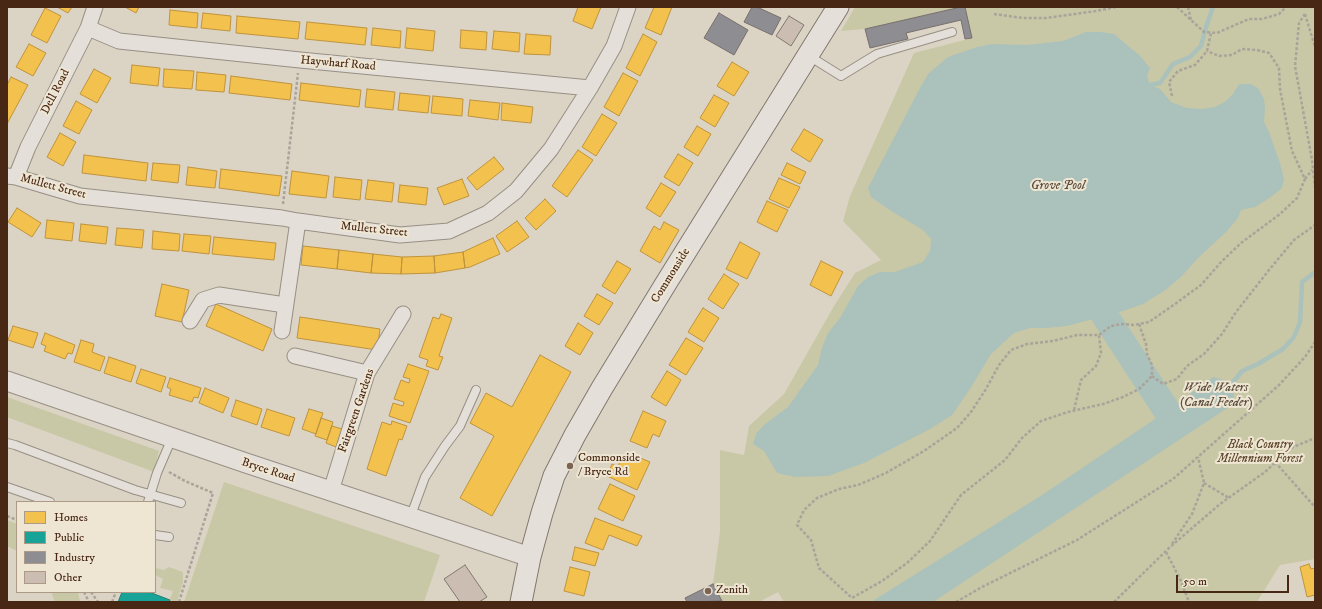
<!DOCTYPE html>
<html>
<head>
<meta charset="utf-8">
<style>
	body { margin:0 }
	#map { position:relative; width:1322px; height:609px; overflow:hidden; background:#dbd4c5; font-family:"IM FELL DW Pica",serif }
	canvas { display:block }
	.frame { position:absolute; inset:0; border:8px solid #482815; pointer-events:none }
	.legend { position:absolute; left:16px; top:501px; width:140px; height:92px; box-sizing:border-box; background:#eee6d3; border:1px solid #ac9a87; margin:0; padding:5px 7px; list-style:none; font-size:12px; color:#482815 }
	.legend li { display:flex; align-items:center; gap:8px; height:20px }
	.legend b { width:20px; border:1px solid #ac9a87 }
	.scale { position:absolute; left:1176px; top:575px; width:113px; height:18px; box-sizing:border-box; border:2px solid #482815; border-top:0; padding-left:5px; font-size:12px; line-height:14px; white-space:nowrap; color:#482815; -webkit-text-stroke:3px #eee6d3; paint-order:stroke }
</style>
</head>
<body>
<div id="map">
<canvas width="1322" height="609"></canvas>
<div class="frame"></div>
<ul class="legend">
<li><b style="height:11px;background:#f2c14e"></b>Homes</li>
<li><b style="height:11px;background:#17a398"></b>Public</li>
<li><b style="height:11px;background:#8d8d92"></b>Industry</li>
<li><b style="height:11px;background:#cbbdb2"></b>Other</li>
</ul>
<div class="scale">50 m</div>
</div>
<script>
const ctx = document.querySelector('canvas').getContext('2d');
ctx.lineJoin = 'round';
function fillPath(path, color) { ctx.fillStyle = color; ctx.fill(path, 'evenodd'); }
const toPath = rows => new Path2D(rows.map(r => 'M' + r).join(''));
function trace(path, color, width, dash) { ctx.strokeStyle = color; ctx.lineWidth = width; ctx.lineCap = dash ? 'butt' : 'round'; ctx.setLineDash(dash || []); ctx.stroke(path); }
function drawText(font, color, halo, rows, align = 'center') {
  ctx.font = font + ' "IM FELL DW Pica",serif'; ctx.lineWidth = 4; ctx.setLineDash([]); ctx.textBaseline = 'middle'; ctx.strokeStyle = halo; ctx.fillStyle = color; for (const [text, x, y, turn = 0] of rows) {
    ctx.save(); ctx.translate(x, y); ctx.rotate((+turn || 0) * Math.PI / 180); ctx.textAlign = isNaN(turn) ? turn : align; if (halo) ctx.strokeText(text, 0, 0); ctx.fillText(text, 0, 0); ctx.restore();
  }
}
fillPath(toPath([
	[855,7,961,7,865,29,841,31],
	[965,7,1315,7,1315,559,1280,565,1257,602,784,602,778,592,759,602,722,602,713,584,720,531,720,450,744,455,749,426,784,394,834,306,855,273,881,260,843,221,850,196,914,53,972,38],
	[7,397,159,451,154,472,7,417],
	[224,482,440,555,424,602,184,602],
	[7,520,17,524,17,551,7,546],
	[169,567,183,572,183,582,177,602,169,602,173,591,160,588,163,579,155,575,156,568,164,570],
	[51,592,78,592,80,602,55,602]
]), '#c8c8a6');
fillPath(toPath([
	[1086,32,1100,32,1114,34,1139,55,1150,68,1147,76,1150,85,1160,89,1171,102,1187,108,1203,109,1215,107,1226,101,1233,94,1239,84,1250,84,1258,88,1264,99,1265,109,1264,122,1269,132,1280,163,1284,179,1282,188,1271,197,1255,207,1241,210,1238,218,1226,232,1196,260,1181,277,1164,291,1143,304,1123,311,1067,326,1047,328,1030,328,1014,333,991,354,970,389,952,415,930,429,864,463,828,476,795,477,777,473,764,451,753,444,756,434,764,425,788,407,818,365,822,348,828,333,840,318,858,286,868,277,880,272,895,272,923,262,930,251,931,239,923,230,891,211,871,197,868,188,921,86,929,73,948,57,977,47,992,44,1027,45,1063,41],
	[1213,377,1227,381,1234,392,1232,405,933,602,871,602,1042,495,1167,411]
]), '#abc1bb');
const homes = toPath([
	[57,7,72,7,68,13,57,7],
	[125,7,139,7,136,13,125,7],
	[578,7,601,7,592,29,573,21,578,7],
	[654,7,672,7,661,35,645,28,654,7],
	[45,8,61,16,47,43,31,35,45,8],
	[170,10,198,13,197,28,169,25,170,10],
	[203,13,231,16,230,31,201,28,203,13],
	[237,16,300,22,298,39,236,33,237,16],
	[307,22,367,28,365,45,305,39,307,22],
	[373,28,401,31,400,48,371,45,373,28],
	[407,28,435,31,433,51,405,48,407,28],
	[461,30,487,32,486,50,460,48,461,30],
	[494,31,520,33,519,52,492,49,494,31],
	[526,34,551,36,550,55,524,54,526,34],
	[643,34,657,42,640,76,626,68,643,34],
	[29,44,46,53,33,76,16,67,29,44],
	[732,62,749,72,734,96,717,86,732,62],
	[132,65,160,68,158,86,130,83,132,65],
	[94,69,111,78,97,103,80,94,94,69],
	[164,69,194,71,192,89,163,87,164,69],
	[197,72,226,75,224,92,196,90,197,72],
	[623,73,638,81,619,116,604,107,623,73],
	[231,76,292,84,290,100,229,93,231,76],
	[11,77,28,85,7,124,7,85,11,77],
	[301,83,361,90,359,107,299,100,301,83],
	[367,89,395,92,393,110,365,107,367,89],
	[400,93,430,96,428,113,398,110,400,93],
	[714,95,729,103,715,127,700,118,714,95],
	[433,96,463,99,462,116,431,113,433,96],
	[470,100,500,103,498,120,468,116,470,100],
	[76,101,92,110,79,134,63,126,76,101],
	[502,103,533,107,531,123,501,120,502,103],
	[602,114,617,123,596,156,582,147,602,114],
	[697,126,711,134,698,156,684,147,697,126],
	[804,129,823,140,810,162,791,150,804,129],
	[60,133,76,142,63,166,47,157,60,133],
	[578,150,593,160,567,197,552,186,578,150],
	[678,154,693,163,679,186,664,177,678,154],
	[84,155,148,163,146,181,82,173,84,155],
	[494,157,504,169,477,190,467,178,494,157],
	[153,163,180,165,178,183,151,180,153,163],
	[787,163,806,172,800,184,781,175,787,163],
	[188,167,217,171,215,188,186,185,188,167],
	[221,169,282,176,279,196,219,188,221,169],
	[292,171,329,176,326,198,289,194,292,171],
	[335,177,362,180,360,200,333,197,335,177],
	[779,178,800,187,789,208,769,199,779,178],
	[462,179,469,196,444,205,437,188,462,179],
	[368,180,394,183,392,202,365,199,368,180],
	[661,183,676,192,660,217,646,208,661,183],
	[400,185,428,188,426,205,398,202,400,185],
	[545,199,556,211,536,230,525,218,545,199],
	[767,201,788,210,777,232,757,222,767,201],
	[17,208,41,223,32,237,8,222,17,208],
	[47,220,74,223,72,241,45,238,47,220],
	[517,221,529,237,507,252,496,236,517,221],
	[664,222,679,230,660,263,640,251,654,226,660,230,664,222],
	[81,224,108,227,106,244,79,241,81,224],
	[117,228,144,230,142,248,115,245,117,228],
	[153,231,180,234,179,251,152,249,153,231],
	[184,234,211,236,209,254,182,251,184,234],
	[214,237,276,243,274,260,212,254,214,237],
	[493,238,500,254,470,267,465,268,463,252,493,238],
	[740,242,760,253,747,279,726,269,740,242],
	[303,246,339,250,337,269,301,265,303,246],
	[339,250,373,254,371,273,337,269,339,250],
	[463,252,465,268,435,273,434,256,463,252],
	[373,254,402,257,401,274,371,273,373,254],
	[434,256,435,273,401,274,402,257,434,256],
	[617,261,631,269,615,294,602,286,617,261],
	[821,261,843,272,831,296,810,285,821,261],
	[724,274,739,284,723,309,708,299,724,274],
	[162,284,189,290,182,322,155,316,162,284],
	[597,294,613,303,599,325,584,316,597,294],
	[216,304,272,329,263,351,206,326,216,304],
	[703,308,719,318,704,342,688,332,703,308],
	[441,314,452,318,439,356,443,357,438,370,426,366,428,360,419,357,433,317,439,319,441,314],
	[300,317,380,329,377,350,297,338,300,317],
	[578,323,593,333,580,355,565,346,578,323],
	[13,326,38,333,33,348,8,340,13,326],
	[45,333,75,345,72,354,68,353,65,359,44,351,46,346,41,344,45,333],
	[686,338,703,348,686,375,669,365,686,338],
	[81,340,94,344,92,352,105,357,100,371,74,362,81,340],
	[540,355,571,372,492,516,460,498,494,436,470,423,486,393,512,407,540,355],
	[109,357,136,366,131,382,104,373,109,357],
	[408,364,429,371,410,423,389,416,393,403,403,406,404,402,394,399,401,380,409,383,410,379,403,377,408,364],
	[141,369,166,377,161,392,136,383,141,369],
	[667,371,681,380,666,406,651,397,667,371],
	[170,378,201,388,198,398,194,397,192,402,169,395,171,389,167,387,170,378],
	[205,388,229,398,223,413,199,403,205,388],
	[236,400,262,409,257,425,231,416,236,400],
	[267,409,295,418,289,436,261,427,267,409],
	[309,409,323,413,316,434,302,429,309,409],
	[643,411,666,421,659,437,653,434,647,448,630,441,643,411],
	[321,418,333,422,327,440,315,436,321,418],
	[392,421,407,426,402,440,399,439,386,476,367,469,382,422,391,425,392,421],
	[332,426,342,429,336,447,326,443,332,426],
	[631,454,650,462,637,490,607,476,612,464,618,467,621,458,628,461,631,454],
	[610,484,635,496,623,521,598,509,610,484],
	[595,518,642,536,637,546,609,535,603,550,585,543,595,518],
	[575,547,599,553,595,566,572,560,575,547],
	[1309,564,1311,569,1315,568,1315,595,1307,597,1300,567,1309,564],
	[570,567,590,572,584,596,564,591,570,567]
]);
fillPath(homes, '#f2c14e');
trace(homes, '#bf933d', 1);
const public = toPath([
	[122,592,149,592,170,600,169,602,118,602,122,592]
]);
fillPath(public, '#17a398');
trace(public, '#267e71', 1);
const industry = toPath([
	[752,7,757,7,781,18,772,35,744,22,752,7],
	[961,7,965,7,972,38,965,39,961,20,906,33,908,39,870,48,865,29,961,7],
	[719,13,748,30,734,55,704,38,719,13],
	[713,584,722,601,687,602,685,598,713,584]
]);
fillPath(industry, '#8d8d92');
trace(industry, '#786f6c', 1);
trace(toPath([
	[1150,85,1160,83,1173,64,1190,57,1201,46,1206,27,1213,7],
	[1230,386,1242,371,1258,364,1283,349,1294,337,1300,322,1302,282,1314,273]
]), '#abc1bb', 4.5);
trace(toPath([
	[1105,316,1167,411]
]), '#abc1bb', 27);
const building = toPath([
	[789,16,804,25,791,46,776,36,789,16],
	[465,565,487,597,479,602,460,602,444,579,465,565]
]);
fillPath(building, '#cbbdb2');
trace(building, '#81786e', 1);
const service = toPath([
	[809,56,841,76,877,54,952,32],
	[7,443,15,445,135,490,181,503],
	[7,487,50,502],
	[148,502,157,473,172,438],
	[410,518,425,477,445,446,460,426,476,390],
	[155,535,169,537]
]);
const minor = toPath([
	[88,28,119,41,300,60,590,88],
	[7,176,16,177,80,196,282,218,298,221,400,235,449,231,488,213,516,191,551,149,590,88,614,46,628,7],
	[16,177,28,147,88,28,95,7],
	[190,321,203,300,219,295,285,305],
	[282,331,298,221],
	[295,356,367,373],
	[331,491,367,373,403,314]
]);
const tertiary = toPath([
	[7,381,246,463,530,557]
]);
const secondary = toPath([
	[521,602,530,557,542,513,554,476,575,435,602,388,668,280,838,7]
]);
trace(service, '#978f84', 10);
trace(minor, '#978f84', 17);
trace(tertiary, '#978f84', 21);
trace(secondary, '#81786e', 23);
trace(toPath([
	[1177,7,1204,32,1217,33,1249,19,1262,19,1279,14,1286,7],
	[1188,7,1191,20],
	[994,14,1023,18,1046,18,1096,11,1116,7],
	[1305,14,1299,23,1295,66,1312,160,1315,187],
	[1305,14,1315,47],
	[1172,96,1169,82,1178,71,1195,65,1207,51,1211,33],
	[1305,179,1312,170],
	[283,204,298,73],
	[1139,324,1146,344,1147,354,1152,365,1152,376,1139,389,1123,397,1103,404,1068,412,1041,421,1022,438,1005,460,961,495,930,541,907,563,882,581,852,598,819,568,811,540,797,525,804,510,817,498,839,489,858,485,886,473,924,451,957,428,971,412,986,389,999,365,1011,350,1027,344,1053,341,1077,335,1099,335,1111,326,1122,324,1134,325,1149,322,1175,304,1201,285,1222,261,1241,243,1280,214,1297,198,1305,179,1292,151,1280,89,1279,68,1269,53,1257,50,1242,49,1232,55,1219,56,1207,51],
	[1152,376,1163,384,1177,379,1187,366,1204,354,1222,334,1236,312,1269,270,1294,240,1315,225],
	[1074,410,1081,380,1096,366,1101,353,1099,335],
	[1275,462,1315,507],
	[169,472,185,481,213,493,179,602],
	[1204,483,1229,498],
	[7,516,17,520],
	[1172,544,1192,514,1204,483,1198,457],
	[1166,552,1180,579,1189,602],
	[84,592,89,602],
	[91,592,98,602],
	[112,602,116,592],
	[956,602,982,587,1077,540,1173,479,1279,385,1305,357,1315,342],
	[1114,602,1169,548,1220,504,1265,472,1291,448,1315,438]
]), '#a9a39a', 2.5, [3, 2]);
trace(service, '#e4e0d9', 8);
trace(minor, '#e4e0d9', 15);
trace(tertiary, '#e4e0d9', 19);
trace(secondary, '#e4e0d9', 21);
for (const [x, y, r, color] of [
	[570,466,4,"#7b6453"],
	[708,591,4,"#7b6453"]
]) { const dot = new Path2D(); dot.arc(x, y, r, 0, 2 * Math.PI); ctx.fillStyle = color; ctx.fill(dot); trace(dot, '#eee6d3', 1.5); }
drawText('12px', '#482815', '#eee6d3', [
	["Haywharf Road",338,64,5],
	["Dell Road",56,92,-63],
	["Mullett Street",53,187,15],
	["Mullett Street",374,230,6],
	["Commonside",671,276,-58],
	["Fairgreen Gardens",357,411,-71],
	["Bryce Road",268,471,18]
]);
drawText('italic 12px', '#5e462d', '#eee6d3', [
	["Black Country",1260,446],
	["Millennium Forest",1260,460]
]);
drawText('12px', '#482815', '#eee6d3', [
	["Commonside",578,459],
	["/ Bryce Rd",578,473],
	["Zenith",716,591]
], 'left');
drawText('italic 13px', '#5c4c3e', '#eee6d3', [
	["Grove Pool",1058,186],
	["Wide Waters",1216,388],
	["(Canal Feeder)",1216,403]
]);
</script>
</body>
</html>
